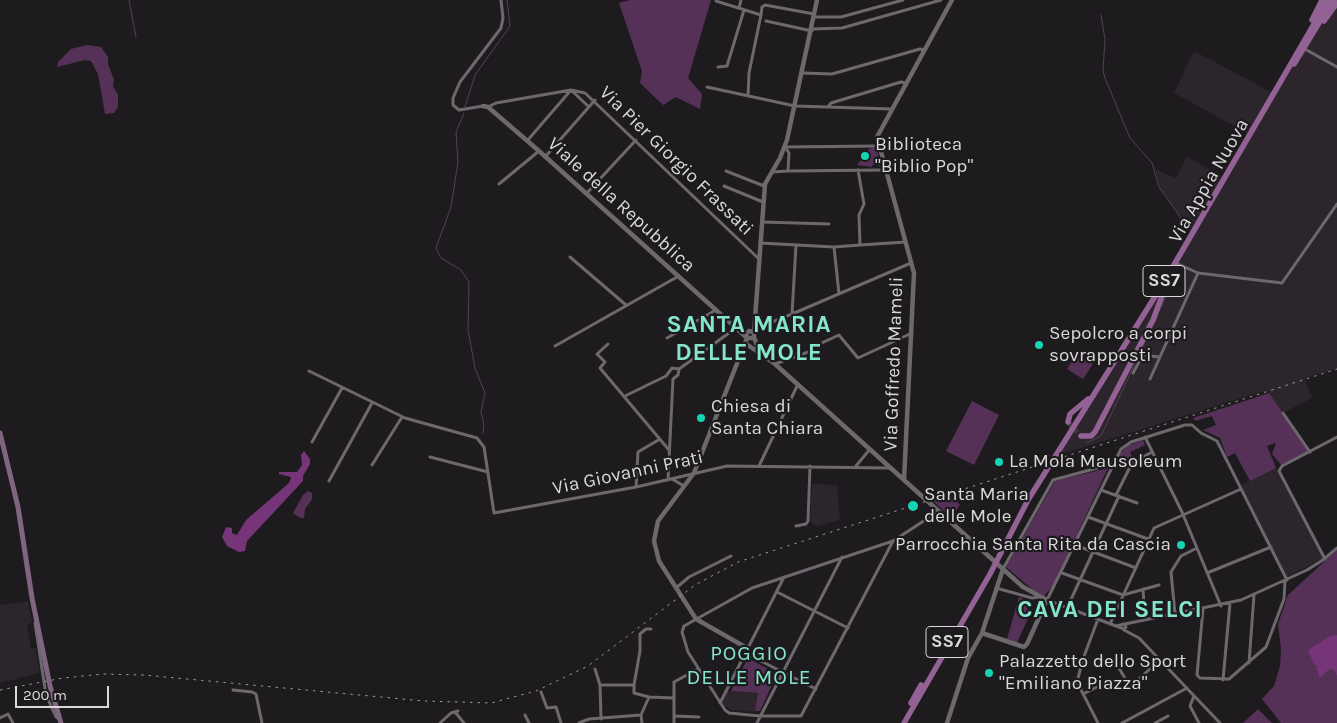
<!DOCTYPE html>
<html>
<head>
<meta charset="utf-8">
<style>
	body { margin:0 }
	#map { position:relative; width:1337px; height:723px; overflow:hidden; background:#1e1b1e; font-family:Karla,sans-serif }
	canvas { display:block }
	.scale { position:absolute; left:15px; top:686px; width:94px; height:22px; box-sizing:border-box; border:2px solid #dad9da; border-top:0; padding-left:6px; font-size:15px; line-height:18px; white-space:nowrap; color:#dad9da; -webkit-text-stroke:4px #1e1b1e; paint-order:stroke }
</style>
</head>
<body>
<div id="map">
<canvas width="1337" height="723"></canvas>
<div class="scale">200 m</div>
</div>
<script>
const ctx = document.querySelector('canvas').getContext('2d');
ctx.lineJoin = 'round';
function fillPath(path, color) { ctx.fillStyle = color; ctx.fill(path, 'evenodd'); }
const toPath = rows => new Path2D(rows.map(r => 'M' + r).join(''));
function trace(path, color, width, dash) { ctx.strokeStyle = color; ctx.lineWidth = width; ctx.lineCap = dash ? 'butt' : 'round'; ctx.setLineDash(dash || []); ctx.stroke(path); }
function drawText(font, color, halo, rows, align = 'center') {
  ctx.font = font + ' Karla,sans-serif'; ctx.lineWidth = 4.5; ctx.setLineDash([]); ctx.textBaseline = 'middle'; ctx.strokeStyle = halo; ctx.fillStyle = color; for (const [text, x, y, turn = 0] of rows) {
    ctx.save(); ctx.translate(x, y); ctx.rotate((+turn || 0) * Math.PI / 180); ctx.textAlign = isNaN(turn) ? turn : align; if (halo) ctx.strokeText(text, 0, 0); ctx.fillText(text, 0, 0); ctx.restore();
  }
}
fillPath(toPath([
	[1322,0,1337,0,1337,369,1304,378,1312,398,1283,413,1267,390,1063,454,1059,447,1192,234,1159,187,1155,169,1176,178,1187,157,1224,177,1249,134,1174,93,1194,51,1273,93,1308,31],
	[1276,468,1324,558,1287,577,1241,485],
	[812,484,837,485,840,520,817,526,810,522],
	[28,601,32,622,27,625,31,649,35,648,40,673,0,683,0,605],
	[731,691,759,693,755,712,731,710,724,705,722,702,727,692]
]), '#2c252c');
fillPath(toPath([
	[630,0,711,0,688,78,702,94,700,109,676,97,663,105,640,83,642,71,619,3],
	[87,45,101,47,108,57,108,64,114,80,113,86,118,95,118,107,114,113,105,114,98,74,91,61,85,60,57,67,58,62,71,49],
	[870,148,877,148,880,167,877,164,872,165,872,167,857,165],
	[1077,353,1093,364,1083,379,1067,369],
	[1269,393,1310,452,1282,466,1272,454,1276,443,1267,446,1276,468,1250,481,1235,453,1227,457,1220,438,1203,430,1216,425,1212,416,1195,421,1193,418],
	[972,401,999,415,974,465,946,451],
	[1143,440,1145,445,1130,452,1133,459,1126,469,1119,455,1127,446],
	[1108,468,1053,586,1044,596,1033,590,1006,567,1055,481],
	[967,490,962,501,955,500,960,505,951,518,933,501],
	[308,491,312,493,312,499,305,509,304,518,300,518,293,513,303,495],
	[1337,550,1337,723,1281,723,1262,699,1274,686,1280,666,1281,649,1278,624,1288,595],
	[1019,597,1027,600,1026,604,1030,614,1017,643,1007,639],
	[748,658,777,674,760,711,755,711,758,693,731,691],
	[1258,709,1272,723,1243,723]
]), '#563157');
fillPath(toPath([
	[304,451,310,459,310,464,303,476,303,481,247,541,245,551,239,552,227,546,222,537,226,527,232,528,232,533,237,535,246,520,289,483,291,477,279,474,279,472,297,472,302,465,301,455],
	[1337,635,1337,676,1334,670,1329,669,1320,678,1316,668,1318,667,1314,664,1308,650,1328,637]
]), '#753578');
trace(toPath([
	[129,0,136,37],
	[1101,15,1105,39,1103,71,1105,78,1130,138,1152,163,1159,187,1188,228],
	[465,107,475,75,510,26,507,0],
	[464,113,456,132,458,162,451,207,436,248,441,258,461,270,469,282,468,330,475,368,485,393,481,412,484,425,483,433],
	[1086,443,1101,436,1177,273]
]), '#544155', 1);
trace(toPath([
	[1068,422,1081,436]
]), '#3a383a', 5.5, [5.5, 3]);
trace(toPath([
	[716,1,761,15,749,73,748,96],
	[739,8,741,0],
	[761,15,762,7,765,5,814,14],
	[814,17,841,17,903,0],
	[766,21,812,31],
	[812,29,842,28,941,0],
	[1303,48,1337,67],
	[718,67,727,66,744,10],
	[803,73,832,74,920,49,924,50],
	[707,87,795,106,891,109],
	[483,106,459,110,453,105,453,98,460,82,501,28,503,18,501,0],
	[488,107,496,103,571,90,585,93,759,259],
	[828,107,831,103,901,82,905,83],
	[527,141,571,90,589,107],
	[545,157,595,100],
	[858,170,864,204,859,215,860,245,906,242],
	[726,171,764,186],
	[788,171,885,170],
	[772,172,788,171,789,153,785,147,878,146],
	[499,184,539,151],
	[724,186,763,202],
	[586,194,636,140],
	[762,222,829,224],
	[760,243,834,247,860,245],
	[834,247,839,294],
	[570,257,626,305],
	[1178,264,1198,273,1282,283,1337,204],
	[792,314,796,245],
	[755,327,760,327,792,314,911,263],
	[667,338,716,310],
	[608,344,597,354,605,362,600,368,669,450],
	[555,346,677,277],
	[775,364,811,351,813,347,839,335,858,358,912,333],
	[679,369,736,328],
	[309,371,405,418,477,438,484,447,494,513,636,487,727,466,889,468],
	[1133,373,1143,355,1159,357],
	[1150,379,1198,273],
	[625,396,666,376,672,368,679,369],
	[1283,413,1310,452],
	[1145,437,1182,512,1221,606],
	[312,442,342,388],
	[430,457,488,472],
	[372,465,402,417],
	[759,466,798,384],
	[856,466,870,449],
	[672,479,684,486],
	[668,480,673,379,678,375,679,369],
	[329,481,372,403],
	[636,487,638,452,660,439],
	[1101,490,1137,503],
	[1116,495,1132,463,1152,452],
	[1088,517,1148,539],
	[796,526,806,524,808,521,810,466],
	[893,541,801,716,760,716,729,713,725,710,688,652,682,632,684,626,752,588,893,541,939,511],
	[1075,545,1136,568],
	[1325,559,1279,471,1282,466,1337,437],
	[1003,569,1053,480,1112,464],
	[1062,573,1123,595,1159,585],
	[1207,573,1271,547],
	[676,588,689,577,731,556],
	[996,588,1032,598,1039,597],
	[1143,589,1145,620],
	[777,592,848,628],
	[1067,608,1119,496],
	[1203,609,1197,675,1200,678,1229,679,1266,647,1284,599,1285,581],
	[1175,614,1171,572,1181,556,1197,548],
	[1098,619,1083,659,1077,682,1098,723],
	[35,623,46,695,56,717,59,719],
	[1110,624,1154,528,1241,489],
	[1125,624,1241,600,1307,570,1323,560,1337,548],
	[1116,626,1124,624,1126,627,1124,629,1047,600,1121,449,1131,442,1185,425,1192,425,1201,433,1217,441,1287,580],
	[1124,630,1139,638,1220,723],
	[745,653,816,689],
	[1115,661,1130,687,1160,660],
	[1249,663,1254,595],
	[595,669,600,685],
	[1223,680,1230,603],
	[634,685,640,651,640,634,646,629,651,629],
	[233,690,252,692,256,694,262,723],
	[541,692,547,708,556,707,561,723],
	[1083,694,1099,686],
	[1194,696,1190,706,1199,723],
	[720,703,784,577],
	[455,712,464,723],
	[525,715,529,723],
	[641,715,649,697],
	[641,715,642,723],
	[675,716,699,717],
	[0,718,8,714,13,723],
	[601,719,600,685,634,685,634,693,649,697,674,698],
	[440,723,451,713,458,711],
	[579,723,589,719,641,715],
	[674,723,674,682,698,669],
	[757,723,842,557],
	[1122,723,1187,688],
	[1155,723,1168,716]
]), '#6c686c', 3);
trace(toPath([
	[483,106,488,107,539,151,746,337],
	[754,332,765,184,780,158,787,140,817,0],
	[754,337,759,351],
	[747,338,754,338,754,332,749,331,746,334,747,338,694,473,658,521,654,541,659,561,696,619,747,648],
	[745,343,775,364,1023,587,1047,600,1027,644,1024,647,982,633],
	[904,480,914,273,877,137,952,0],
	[947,723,968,658,982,633,1003,569]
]), '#6c686c', 4.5);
trace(toPath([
	[0,433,18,507,32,598,50,686,61,723]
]), '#806580', 5);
trace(toPath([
	[1312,20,1322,0],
	[1324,21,1337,3],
	[1294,64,1333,0],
	[1068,422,1070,414,1088,399],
	[1081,436,1091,436,1095,432,1153,320,1166,285],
	[911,703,921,685],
	[904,723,990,574,1028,500,1164,282,1328,0]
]), '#936295', 5.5);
trace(toPath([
	[1057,459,1337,369],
	[0,690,63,678,103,674,144,675,424,701,491,703,536,691,588,666,695,585,738,562,1048,462]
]), '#9c9a9c', 1, [2.5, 5]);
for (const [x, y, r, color] of [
	[865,156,5,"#13d5b3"],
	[1039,345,5,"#13d5b3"],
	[701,418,5,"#13d5b3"],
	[999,462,5,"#13d5b3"],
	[913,506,6,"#13d5b3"],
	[1181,545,5,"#13d5b3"],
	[989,673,5,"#13d5b3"]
]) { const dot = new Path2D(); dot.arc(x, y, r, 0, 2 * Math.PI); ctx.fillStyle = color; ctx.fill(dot); trace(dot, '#1e1b1e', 2); }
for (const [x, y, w] of [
	[1164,281,42],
	[947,642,42]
]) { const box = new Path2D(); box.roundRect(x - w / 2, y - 15.5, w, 31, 4); ctx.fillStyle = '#1e1b1e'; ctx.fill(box); trace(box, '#dad9da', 1); }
drawText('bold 18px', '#dad9da', null, [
	["SS7",1164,281],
	["SS7",947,642]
]);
drawText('19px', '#dad9da', '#1e1b1e', [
	["Biblioteca",875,145],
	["\"Biblio Pop\"",875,167],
	["Sepolcro a corpi",1049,334],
	["sovrapposti",1049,356],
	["Chiesa di",711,407],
	["Santa Chiara",711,429],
	["La Mola Mausoleum",1009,462],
	["Santa Maria",924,495],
	["delle Mole",924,517],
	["Parrocchia Santa Rita da Cascia",1171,545,"right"],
	["Palazzetto dello Sport",999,662],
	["\"Emiliano Piazza\"",999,684]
], 'left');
drawText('19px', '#dad9da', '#1e1b1e', [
	["Via Pier Giorgio Frassati",676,161,44],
	["Via Appia Nuova",1209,181,-60],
	["Viale della Repubblica",621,205,42],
	["Via Goffredo Mameli",894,364,-88],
	["Via Giovanni Prati",628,473,-12]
]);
ctx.letterSpacing = '1px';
drawText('21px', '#83e5cc', '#1e1b1e', [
	["POGGIO",749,654],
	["DELLE MOLE",749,678]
]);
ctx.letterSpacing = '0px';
ctx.letterSpacing = '1px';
drawText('bold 24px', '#83e5cc', '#1e1b1e', [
	["SANTA MARIA",749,325],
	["DELLE MOLE",749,353],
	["CAVA DEI SELCI",1110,610]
]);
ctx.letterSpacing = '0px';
</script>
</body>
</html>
